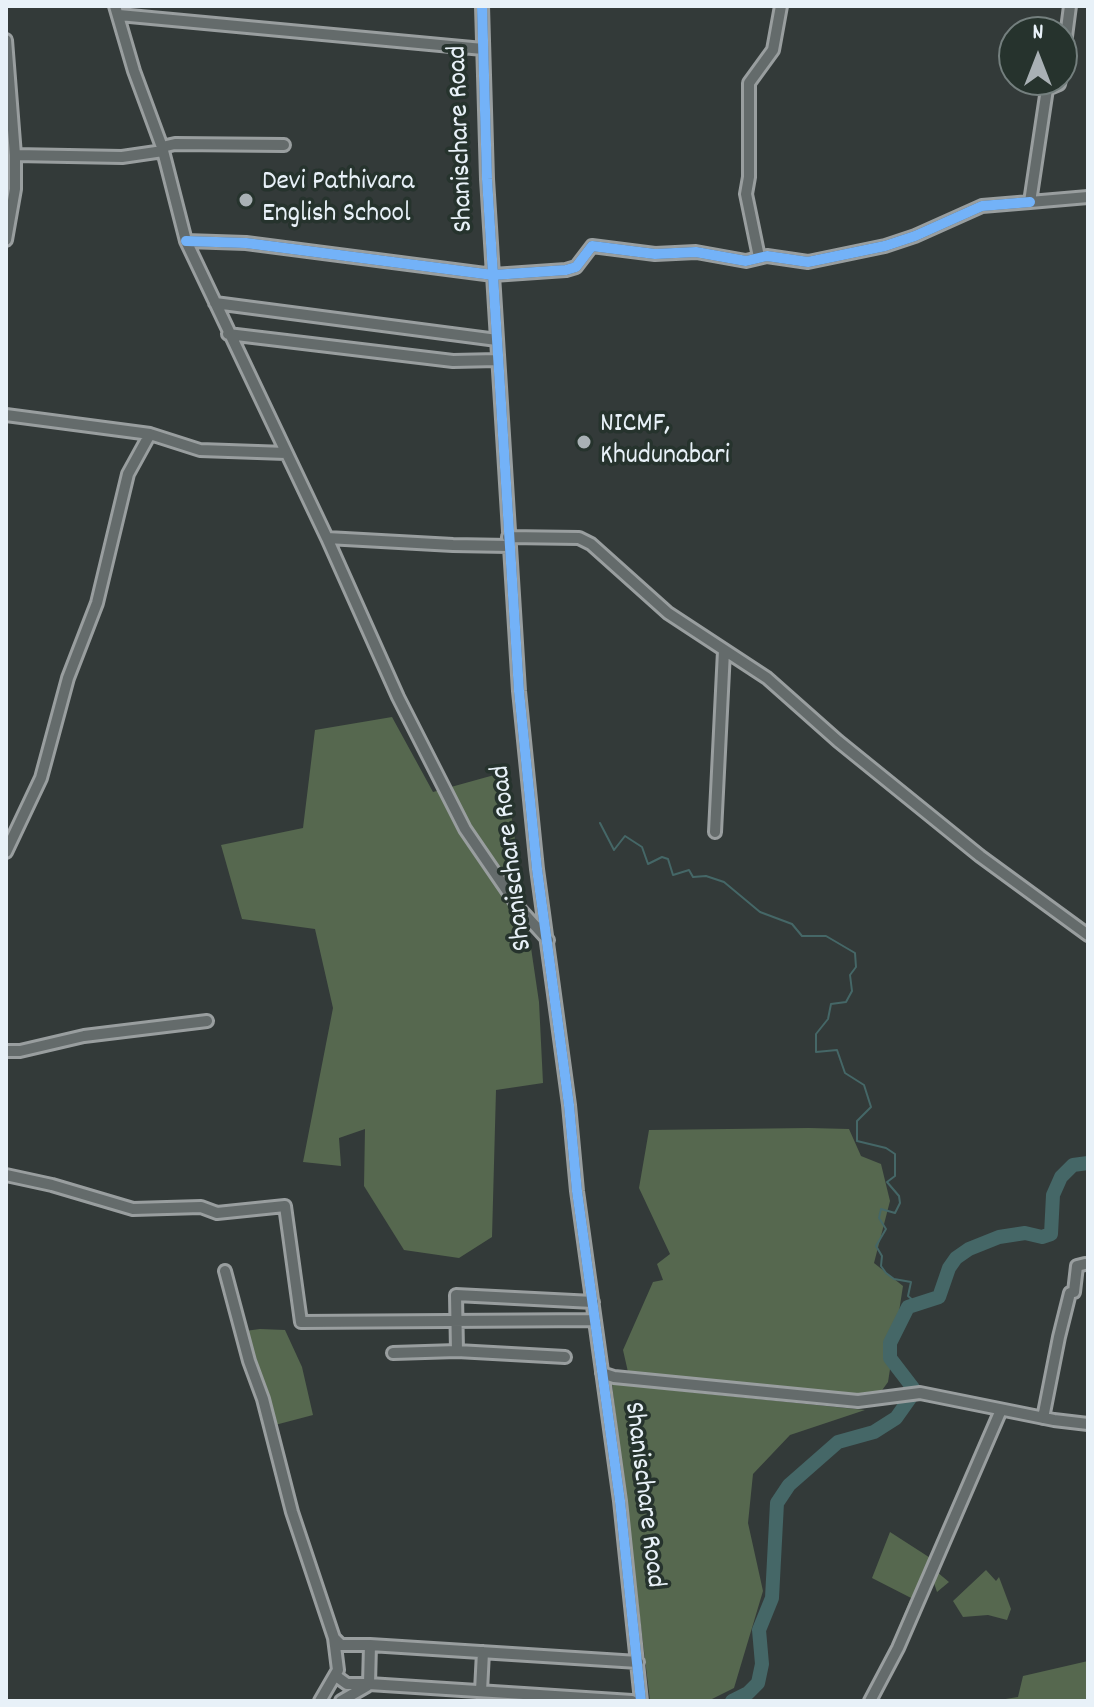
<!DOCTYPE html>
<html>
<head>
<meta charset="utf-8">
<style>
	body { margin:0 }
	#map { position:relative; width:1094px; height:1707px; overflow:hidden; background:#333a39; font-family:Dekko,sans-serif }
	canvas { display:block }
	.frame { position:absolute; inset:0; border:8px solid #e8f1f8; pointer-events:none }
	.north { position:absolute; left:998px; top:16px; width:80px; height:80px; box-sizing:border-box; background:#26332d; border:2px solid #747f7e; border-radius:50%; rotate:0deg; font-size:22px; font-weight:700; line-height:32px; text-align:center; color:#e8f1f8 }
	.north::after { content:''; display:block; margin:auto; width:28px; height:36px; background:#a9b1b5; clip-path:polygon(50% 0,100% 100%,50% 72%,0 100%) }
</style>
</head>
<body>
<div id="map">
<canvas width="1094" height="1707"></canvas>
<div class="frame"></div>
<div class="north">N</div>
</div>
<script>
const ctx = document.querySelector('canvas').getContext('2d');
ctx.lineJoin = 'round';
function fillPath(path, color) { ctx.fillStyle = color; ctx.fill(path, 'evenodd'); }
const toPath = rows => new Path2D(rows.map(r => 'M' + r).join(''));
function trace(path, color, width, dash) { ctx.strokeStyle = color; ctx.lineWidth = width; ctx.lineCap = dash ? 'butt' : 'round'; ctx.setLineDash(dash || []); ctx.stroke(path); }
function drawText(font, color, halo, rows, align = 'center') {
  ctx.font = font + ' Dekko,sans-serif'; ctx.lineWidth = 7; ctx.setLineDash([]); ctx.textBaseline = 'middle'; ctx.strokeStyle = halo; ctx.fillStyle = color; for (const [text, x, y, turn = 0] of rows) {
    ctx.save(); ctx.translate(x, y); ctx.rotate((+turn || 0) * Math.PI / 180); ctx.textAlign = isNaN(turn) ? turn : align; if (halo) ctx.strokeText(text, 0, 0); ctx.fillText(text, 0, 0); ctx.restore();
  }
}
fillPath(toPath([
	[392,717,433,792,505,772,539,1002,543,1083,496,1090,492,1237,459,1258,404,1250,364,1186,365,1129,339,1138,341,1166,303,1162,333,1008,315,929,242,919,221,845,303,828,315,730],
	[809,1128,849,1129,861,1156,881,1164,890,1201,874,1263,903,1286,888,1382,880,1393,842,1393,628,1372,623,1350,653,1282,663,1280,657,1264,670,1254,639,1188,649,1130],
	[260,1329,285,1330,302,1367,313,1415,275,1425,245,1331],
	[612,1384,865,1410,790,1435,753,1474,748,1523,763,1591,734,1688,708,1701,650,1701],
	[890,1532,935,1561,933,1575,937,1572,949,1582,937,1592,932,1577,925,1604,922,1604,903,1642,895,1636,910,1600,917,1601,872,1578],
	[986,1570,996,1581,999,1577,1011,1609,1007,1620,988,1615,963,1617,953,1601],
	[1088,1661,1088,1701,993,1701,1018,1697,1023,1676]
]), '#56684f');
trace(toPath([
	[600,823,614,850,625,836,642,847,648,864,662,857,668,859,673,875,689,870,693,877,706,876,724,882,760,912,792,924,802,936,826,936,855,953,856,967,850,975,852,991,846,1002,831,1004,828,1019,816,1034,816,1052,837,1050,845,1073,864,1085,871,1107,857,1121,857,1141,886,1148,895,1154,895,1176,887,1182,899,1196,900,1203,895,1213,881,1209,879,1218,886,1229,876,1246,882,1256,881,1266,886,1273,894,1279,911,1282,908,1296,916,1303]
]), '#456767', 2);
trace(toPath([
	[732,1701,748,1693,758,1683,762,1664,759,1630,772,1598,777,1503,789,1485,838,1442,874,1432,896,1418,913,1394,913,1388,890,1358,890,1343,908,1307,939,1297,949,1268,956,1258,969,1249,999,1237,1025,1233,1042,1237,1051,1234,1053,1195,1061,1177,1073,1165,1088,1163]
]), '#456767', 14);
const minor = toPath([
	[115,6,134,71,162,147,186,241,327,538],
	[482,6,487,179,519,691,537,869,569,1105,577,1191,620,1501,641,1701],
	[119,15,483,49],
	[6,40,15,155,15,189,6,240],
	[1062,67,1070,6],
	[1060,80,1059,84,1047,89,1030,202,1088,197],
	[162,147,175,144,284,145],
	[15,155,122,157,163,151],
	[186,241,246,243,493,275,566,270,576,267,592,246,655,254,696,252,746,261,767,256,808,262,885,246,915,236,982,206,1030,202],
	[759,257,746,194,749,177,749,83,773,50,781,6],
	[215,303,497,340],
	[228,334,453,361,497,360],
	[6,415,150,434,200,450,286,453],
	[508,537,579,538,591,544,668,613,767,678,838,741,980,856,1088,935],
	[509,546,453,545,327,538,398,697,465,829,519,908,548,940],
	[715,832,724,651],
	[6,852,41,778,68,678,97,603,128,474,150,434],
	[6,1051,20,1051,84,1036,207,1021],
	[6,1175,52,1185,133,1209,201,1207,217,1213,285,1206,301,1322,595,1320],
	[225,1271,249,1361,263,1399,292,1512,334,1638,338,1670,320,1701],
	[393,1353,457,1351],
	[565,1357,457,1351,456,1295,593,1302],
	[602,1373,614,1377,858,1401,920,1393,1054,1420,1088,1424],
	[1043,1418,1059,1337,1070,1293,1074,1292,1077,1266,1085,1264],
	[334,1638,341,1645,370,1645],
	[336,1676,347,1684,369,1684],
	[481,1691,483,1652],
	[341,1701,367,1686],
	[632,1701,369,1684,370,1645,638,1662],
	[870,1701,898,1648,1001,1410]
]);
trace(minor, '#999e9f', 16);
trace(minor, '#646b6b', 10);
trace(toPath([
	[482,6,487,179,519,691,537,869,569,1105,577,1191,620,1501,641,1701],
	[186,241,246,243,493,275,566,270,576,267,592,246,655,254,696,252,746,261,767,256,808,262,885,246,915,236,982,206,1030,202]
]), '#73b2f8', 10);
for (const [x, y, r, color] of [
	[246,200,8,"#a9b1b5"],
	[584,442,8,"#a9b1b5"]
]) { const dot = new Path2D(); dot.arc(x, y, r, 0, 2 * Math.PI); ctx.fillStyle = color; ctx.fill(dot); trace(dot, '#26332d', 3); }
drawText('28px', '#e8f1f8', '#26332d', [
	["Shanischare Road",463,139,-92],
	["Shanischare Road",514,858,-97],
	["Shanischare Road",642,1495,83]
]);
drawText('28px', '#e8f1f8', '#26332d', [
	["Devi Pathivara",262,184],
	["English School",262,216],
	["NICMF,",600,426],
	["Khudunabari",600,458]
], 'left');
</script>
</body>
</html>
